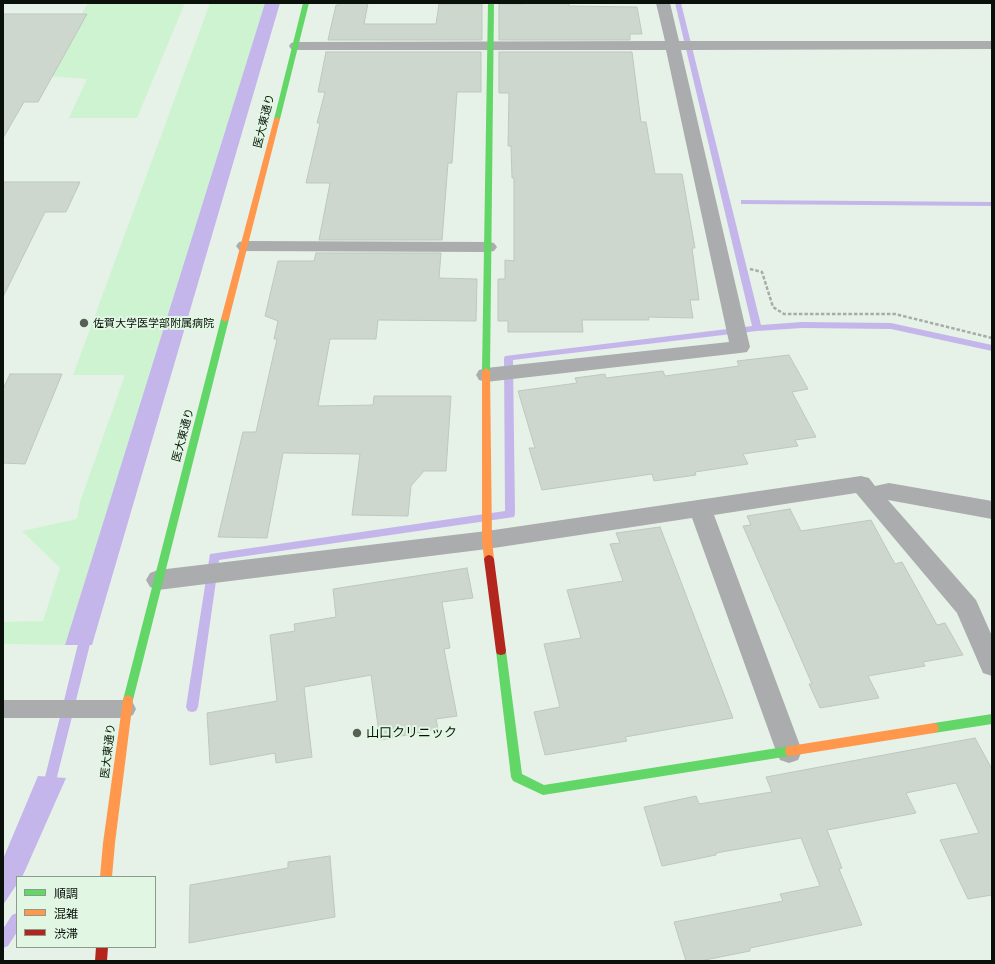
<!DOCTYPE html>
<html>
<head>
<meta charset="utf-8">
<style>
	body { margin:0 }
	#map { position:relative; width:995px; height:964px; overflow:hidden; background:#e6f2e7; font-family:Lato,"Noto Sans JP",sans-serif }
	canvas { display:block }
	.frame { position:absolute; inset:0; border:4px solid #09110a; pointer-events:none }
	.legend { position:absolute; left:16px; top:876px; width:140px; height:72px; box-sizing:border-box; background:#e1f7e3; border:1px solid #8b9b8c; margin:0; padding:5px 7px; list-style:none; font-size:12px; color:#09110a }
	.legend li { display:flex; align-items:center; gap:8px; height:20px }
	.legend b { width:20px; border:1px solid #8b9b8c }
</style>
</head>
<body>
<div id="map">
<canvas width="995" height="964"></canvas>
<div class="frame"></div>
<ul class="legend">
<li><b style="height:5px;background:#63d668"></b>順調</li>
<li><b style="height:5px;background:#ff974d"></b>混雑</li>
<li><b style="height:5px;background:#b3261e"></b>渋滞</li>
</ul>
</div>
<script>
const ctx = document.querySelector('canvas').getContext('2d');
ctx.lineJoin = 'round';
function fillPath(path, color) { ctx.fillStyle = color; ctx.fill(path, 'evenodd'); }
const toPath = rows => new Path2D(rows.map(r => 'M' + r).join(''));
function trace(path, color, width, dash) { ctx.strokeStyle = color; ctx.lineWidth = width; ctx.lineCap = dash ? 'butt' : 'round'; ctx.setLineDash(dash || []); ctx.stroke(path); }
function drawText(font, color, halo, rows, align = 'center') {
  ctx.font = font + ' Lato,"Noto Sans JP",sans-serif'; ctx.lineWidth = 4; ctx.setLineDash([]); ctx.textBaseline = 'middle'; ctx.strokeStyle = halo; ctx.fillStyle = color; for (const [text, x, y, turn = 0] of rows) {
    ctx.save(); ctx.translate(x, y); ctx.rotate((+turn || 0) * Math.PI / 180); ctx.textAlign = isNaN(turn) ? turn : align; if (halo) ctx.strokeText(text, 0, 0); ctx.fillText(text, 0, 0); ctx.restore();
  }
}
fillPath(toPath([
	[88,3,185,3,137,118,69,118,87,79,47,76],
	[210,3,265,3,65,645,3,644,3,622,43,621,60,568,22,531,77,519,80,502,125,375,73,375]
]), '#cdf3d1');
fillPath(toPath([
	[265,3,280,3,92,645,65,645],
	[38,776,66,778,24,873,22,877,17,877,17,884,3,905,3,859]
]), '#c4b6ea');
fillPath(toPath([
	[675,3,681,3,761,325,802,322,891,323,992,345,992,351,891,329,802,328,757,331,513,360,515,514,514,517,219,560,198,707,196,711,192,712,188,711,186,707,210,554,505,511,504,358,505,356,752,326,675,3],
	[741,200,992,202,992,206,744,204,741,204,741,200],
	[87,627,91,629,93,632,57,777,50,793,46,795,42,793,40,789,45,777,81,632,83,629,87,627],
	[17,913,17,932,8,946,3,948,3,929,12,915,17,913]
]), '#c4b6ea');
const building = toPath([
	[341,3,368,3,364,24,436,24,439,4,482,4,482,40,328,40,336,5,340,5,341,3],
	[523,3,569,3,569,6,637,7,642,34,630,34,630,40,499,40,499,4,523,4,523,3],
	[3,14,87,14,38,102,24,102,3,138,3,14],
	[326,52,481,52,481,92,457,92,452,163,448,163,442,240,319,240,330,183,306,183,320,123,317,123,325,92,318,92,326,52],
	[499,52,632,52,641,122,646,122,655,174,682,174,695,248,692,248,699,300,690,300,693,318,648,317,649,320,582,320,583,332,508,332,508,321,498,321,498,279,505,279,505,260,514,261,514,178,512,178,511,146,508,146,509,93,499,93,499,52],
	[3,182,80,182,66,212,45,212,3,297,3,182],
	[316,253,441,253,439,278,477,279,476,321,378,320,376,339,330,339,318,406,373,405,374,396,451,396,446,471,424,471,411,486,408,516,352,515,360,454,283,453,267,538,218,537,243,432,256,432,277,339,274,339,278,321,265,316,278,261,314,261,316,253],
	[789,355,808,389,792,392,816,437,795,440,798,446,743,454,748,464,695,472,696,475,654,481,652,474,542,490,529,448,535,448,518,391,577,383,575,378,605,374,606,378,663,371,665,376,739,366,737,361,789,355],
	[10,374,62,374,25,464,3,463,3,389,10,374],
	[790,509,801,531,871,520,895,564,902,562,937,625,945,623,963,655,923,662,925,666,868,676,879,698,820,708,809,684,812,684,743,526,751,525,747,516,790,509],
	[660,527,733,718,625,737,627,741,545,755,534,712,560,707,544,644,581,638,567,590,623,581,610,544,620,543,616,533,660,527],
	[467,568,473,598,442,602,450,648,444,649,457,716,436,719,438,729,380,740,371,675,304,687,312,757,276,763,275,753,210,765,207,713,277,701,270,635,295,631,294,624,336,617,333,589,467,568],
	[975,738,992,769,992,895,968,899,940,840,979,833,956,783,906,793,916,813,827,830,842,868,839,869,862,925,750,948,750,951,700,961,686,961,674,922,783,901,780,894,820,886,801,838,716,853,716,855,662,866,644,807,696,796,699,804,772,792,766,777,975,738],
	[330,856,335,917,189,943,190,885,288,868,288,862,330,856]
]);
fillPath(building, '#cdd7ce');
trace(building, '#bec7bf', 1);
trace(toPath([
	[750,269,762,272,773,307,784,314,895,314,992,338]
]), '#a7aca9', 2.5, [3.5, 2]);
fillPath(toPath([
	[3,700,126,700,133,703,136,709,133,715,126,718,3,718,3,700]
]), '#aaacad');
fillPath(toPath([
	[656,3,670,3,679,41,992,41,992,49,681,50,750,347,747,352,740,353,486,382,479,380,476,375,479,370,486,368,729,342,666,50,296,50,291,49,289,46,291,43,296,42,665,41,656,3],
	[245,241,488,242,494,243,497,247,494,251,488,252,245,251,239,250,236,246,239,242,245,241],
	[861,476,869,478,875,486,889,483,992,501,992,519,888,500,976,600,992,636,992,676,983,673,957,613,856,493,714,515,802,751,798,760,789,763,780,760,776,751,692,518,487,549,158,590,150,587,146,580,150,573,158,570,487,531,861,476]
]), '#aaacad');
fillPath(toPath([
	[303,3,309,3,280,119,277,121,274,119,303,3],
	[488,3,494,3,490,371,486,374,482,371,488,3],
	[225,316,229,319,133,700,132,703,128,705,124,703,123,700,221,319,225,316],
	[501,647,505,648,506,651,522,774,544,785,790,746,794,747,795,751,794,755,790,756,543,795,513,781,511,777,496,651,497,648,501,647],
	[992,714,992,724,934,733,930,731,929,728,930,725,934,723,992,714]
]), '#63d668');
fillPath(toPath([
	[277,117,280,119,229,319,225,322,221,319,274,119,277,117],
	[486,368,490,371,492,540,494,559,492,562,489,563,486,562,484,559,482,540,482,371,486,368],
	[128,695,132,697,133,700,115,843,112,877,100,877,103,843,123,700,124,697,128,695],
	[934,723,938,725,939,728,938,731,934,733,790,756,786,755,785,751,786,747,790,746,934,723]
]), '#ff974d');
fillPath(toPath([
	[489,555,492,556,494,559,506,651,505,654,501,655,497,654,496,651,484,559,486,556,489,555],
	[96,947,108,947,107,961,95,961,96,947]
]), '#b3261e');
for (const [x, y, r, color] of [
	[84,323,5,"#566057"],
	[357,733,5,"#566057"]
]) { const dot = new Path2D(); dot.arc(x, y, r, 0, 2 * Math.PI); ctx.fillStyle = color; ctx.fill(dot); trace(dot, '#e1f7e3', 1.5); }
drawText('11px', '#09110a', '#e1f7e3', [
	["医大東通り",264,121,-76],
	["医大東通り",183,435,-75],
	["医大東通り",108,751,-83]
]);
drawText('11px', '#09110a', '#e1f7e3', [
	["佐賀大学医学部附属病院",93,323]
], 'left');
drawText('13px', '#09110a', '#e1f7e3', [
	["山口クリニック",366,733]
], 'left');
</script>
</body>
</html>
